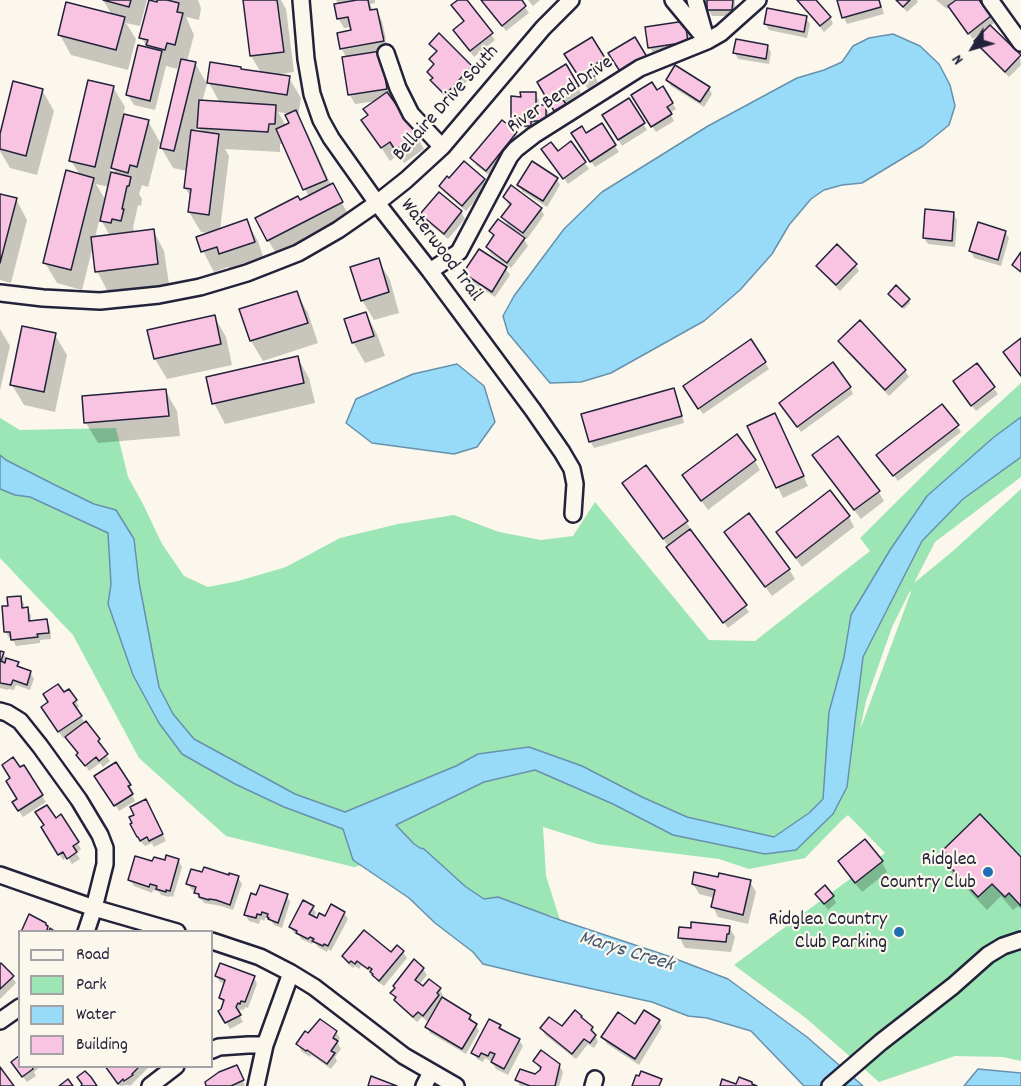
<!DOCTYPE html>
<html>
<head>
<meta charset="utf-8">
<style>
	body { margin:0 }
	#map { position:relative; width:1021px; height:1086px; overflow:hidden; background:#fbf7ec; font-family:Dekko,sans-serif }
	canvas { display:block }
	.legend { position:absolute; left:18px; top:930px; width:195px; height:138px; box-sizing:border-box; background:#fbf7ec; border:2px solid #a4a2a5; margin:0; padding:8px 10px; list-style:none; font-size:18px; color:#22223b }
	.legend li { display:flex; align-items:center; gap:12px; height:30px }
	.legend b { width:30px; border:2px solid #a4a2a5 }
	.north { position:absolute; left:943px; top:18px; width:60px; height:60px; -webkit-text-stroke:4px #fbf7ec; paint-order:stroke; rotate:233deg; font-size:16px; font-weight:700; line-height:24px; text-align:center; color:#22223b }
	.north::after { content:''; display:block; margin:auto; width:21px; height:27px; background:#22223b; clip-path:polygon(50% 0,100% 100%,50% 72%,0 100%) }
</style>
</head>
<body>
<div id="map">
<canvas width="1021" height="1086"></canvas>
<ul class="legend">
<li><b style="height:8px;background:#fbf7ec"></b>Road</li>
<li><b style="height:16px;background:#9ce5b4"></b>Park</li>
<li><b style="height:16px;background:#97dbf9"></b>Water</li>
<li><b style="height:16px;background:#f8c4e2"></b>Building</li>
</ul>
<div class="north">N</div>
</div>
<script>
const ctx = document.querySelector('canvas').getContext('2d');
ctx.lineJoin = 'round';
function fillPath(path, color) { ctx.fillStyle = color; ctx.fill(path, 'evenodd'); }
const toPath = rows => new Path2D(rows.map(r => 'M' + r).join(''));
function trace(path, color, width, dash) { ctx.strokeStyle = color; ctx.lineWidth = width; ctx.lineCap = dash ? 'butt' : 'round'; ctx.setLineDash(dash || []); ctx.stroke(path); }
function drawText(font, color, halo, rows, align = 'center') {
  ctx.font = font + ' Dekko,sans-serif'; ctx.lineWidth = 4.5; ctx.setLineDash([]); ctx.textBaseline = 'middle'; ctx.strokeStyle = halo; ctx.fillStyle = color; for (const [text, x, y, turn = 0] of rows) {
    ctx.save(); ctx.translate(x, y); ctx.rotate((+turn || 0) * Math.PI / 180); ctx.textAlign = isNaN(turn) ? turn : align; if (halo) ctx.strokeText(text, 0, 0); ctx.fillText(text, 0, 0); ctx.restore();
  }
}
fillPath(toPath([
	[1021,383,1021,477,935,542,914,583,953,551,1021,489,1021,1061,1003,1057,955,1056,879,1082,807,1019,734,965,885,853,848,815,842,820,805,858,749,869,719,859,597,844,543,827,546,876,560,920,551,915,526,926,410,852,354,867,226,836,139,758,73,635,0,558,0,418,20,430,116,428,128,477,143,504,162,544,184,576,208,587,238,581,286,567,340,538,398,524,454,515,499,532,541,540,573,536,595,502,709,640,755,641,870,551,860,538,963,436],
	[910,591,911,592,860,730,866,701,892,627]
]), '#9ce5b4');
const water = toPath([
	[893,34,920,46,939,64,950,85,955,106,949,125,923,146,862,183,842,185,824,190,811,199,789,225,772,254,740,290,704,321,611,373,581,382,550,383,508,333,503,316,514,296,564,229,602,192,708,126,797,78,824,70,842,62,853,46,869,38,893,34],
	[457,364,484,386,495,422,477,447,454,454,372,443,346,423,356,399,413,374,457,364],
	[1021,417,1021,457,963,499,922,541,863,657,847,787,833,814,796,850,765,854,673,835,613,804,535,770,484,782,396,825,414,844,420,848,424,849,466,887,484,899,498,897,560,920,668,956,728,979,807,1037,863,1086,804,1086,751,1031,707,1018,688,1016,652,1002,529,975,483,964,473,952,435,923,409,898,353,860,343,829,284,807,235,784,182,754,159,723,133,675,108,604,111,584,108,533,30,497,15,495,0,489,0,455,6,460,55,485,94,504,116,510,134,539,139,582,159,687,173,714,194,739,295,794,345,812,456,766,478,754,529,747,582,766,642,797,687,817,774,837,809,813,823,799,829,712,844,657,851,615,890,550,927,496,994,437,1021,417],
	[978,1069,1021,1073,1021,1086,964,1086,978,1069]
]);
fillPath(water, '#97dbf9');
trace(water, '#6891ad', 1.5);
fillPath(toPath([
	[103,0,147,0,140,26,126,23,136,39,128,70,71,55,60,35,112,15],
	[158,0,198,0,201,8,199,20,186,17,194,35,187,61,195,63,207,84,202,102,220,103,209,83,242,71,262,74,251,56,244,0,281,0,286,9,294,72,274,75,289,78,301,98,298,117,307,132,331,185,332,185,353,223,280,260,268,240,299,202,309,197,284,144,280,144,280,152,225,149,229,156,220,230,246,221,258,241,265,263,233,274,228,267,214,272,203,251,211,233,201,232,189,212,191,197,185,188,187,171,173,168,159,144,148,187,142,185,139,194,142,199,141,206,138,205,133,228,135,232,153,230,164,251,169,284,108,292,97,271,93,246,82,290,57,283,45,263,80,175,71,161,113,87,125,107,123,115,148,121,162,146,182,63,179,63,177,69,166,66,155,110,134,105,128,95,148,49,141,37,158,4],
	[278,112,291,114,291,124,286,126],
	[197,124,202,133,195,132],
	[111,166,117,175,110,174],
	[96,184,109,187,106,201],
	[100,218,110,236,95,237],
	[336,0,375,0,375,3,370,4,373,11,377,11,382,21,386,39,342,47,342,50,386,41,388,50,386,63,392,99,391,99,416,135,424,149,404,163,398,155,390,161,363,120,369,116,377,101,355,104,350,95,347,58,341,48,353,31,352,27,344,28,338,18,339,5],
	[460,0,465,0,495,40,474,57,458,36,465,22],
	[482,0,520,0,529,13,506,31],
	[528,0,540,0,533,6],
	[709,0,735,0,735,16,712,16,708,9],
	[797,0,814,0,830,17,833,24,824,32],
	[839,0,880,0,884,14,847,24,844,18],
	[896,0,917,0,918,2,907,12],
	[936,0,954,0,947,9],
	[958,0,977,0,994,23,989,27,1020,57,1021,65,1009,77,979,48,976,42,984,33,983,32,973,39,953,13],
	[806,18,810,24,807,38,769,30,765,23],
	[684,23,688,29,691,48,653,53,650,47],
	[591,39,607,65,593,73,598,82,588,89,566,54],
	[431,44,471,67,475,73,449,100,436,87,432,81,433,79,429,72,435,65,437,53],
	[767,46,771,52,769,64,738,59,735,53],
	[566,66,581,93,564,104,568,111,559,117,539,83],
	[668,80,709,88,712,94,704,107,671,86],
	[663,88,676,109,670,113,674,121,656,132,633,96,656,92],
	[42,90,54,111,37,175,10,168,0,151,0,140],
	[535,94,539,100,539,106,545,106,549,113,549,127,533,126,533,132,527,132,524,126,516,126,512,120,522,98],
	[629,100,647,130,622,146,604,116],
	[502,122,516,133,520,140,490,176,476,165,472,158],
	[601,125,619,152,595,167,577,140],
	[571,143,589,169,568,184,547,155,557,153],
	[557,179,560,185,547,207,522,191,519,185],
	[483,180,487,187,466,211,444,192,441,186],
	[439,194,461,212,465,219,448,239,426,221,422,214],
	[0,195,16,199,27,220,11,283,0,280],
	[504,197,541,209,544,215,527,239,520,233,528,246,511,268,491,254,487,247,495,237,491,231,510,230,503,217,511,206,508,204],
	[953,214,957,220,955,247,928,244,924,238],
	[1005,232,1009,238,1001,266,974,258,971,251],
	[479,251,506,269,510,275,495,297,468,280,464,273],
	[378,260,390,280,399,313,374,320,362,300],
	[855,265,859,271,840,291,821,272,818,266],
	[296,292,308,313,318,343,263,361,251,341,241,310],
	[891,297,909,300,910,303,904,309],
	[366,314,377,334,385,356,365,363,353,342],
	[214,316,226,337,232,365,167,379,155,359],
	[0,329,10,346,0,390],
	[55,335,67,355,55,412,24,405,12,385],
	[840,341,905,371,909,377,889,396,843,348],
	[297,357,309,378,315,403,225,424,214,403],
	[765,363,769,369,703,414,688,393],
	[976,365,998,394,976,411,958,388],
	[850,387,853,394,801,432,784,409],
	[165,390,177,411,180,436,98,443,86,423],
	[673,390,677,396,684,423,594,448,590,441],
	[942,406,961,432,898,481,882,461],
	[780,425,808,486,783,498,749,427],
	[755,461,760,470,708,510,683,476],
	[820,465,878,491,884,501,861,519],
	[624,484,686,522,749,612,728,628,672,553,669,547,630,494],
	[849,517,854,527,802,567,783,542,778,533],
	[726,532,789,569,795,579,772,596,731,542],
	[20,597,24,604,24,609,27,609,31,615,31,622,47,621,50,627,51,639,40,640,40,643,16,646,12,638,9,638,6,632,9,607],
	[0,652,3,653,7,660,18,663,21,669,30,672,34,679,30,690,16,685,14,690,8,689,8,690,0,688],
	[63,695,76,701,79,707,75,709,102,746,101,748,110,761,103,767,100,763,89,771,66,736,63,738,46,713],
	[116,764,133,791,131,793,135,801,119,811,100,782],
	[23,767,46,802,23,817,14,803,19,800,19,769],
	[149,807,166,841,154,847,152,843,145,846,141,842,154,835,134,824],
	[61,816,81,849,76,853,80,859,72,864,68,857,63,860,43,828],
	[1021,859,1021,909,1018,906,1013,910,1001,896,987,910,952,873,944,860],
	[178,860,182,867,173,897,170,896,169,897,161,895,159,892,153,890,152,893,134,886,130,880,154,863],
	[840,861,882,862,887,872,862,892,845,871],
	[238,878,242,884,233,910,221,906,204,903,202,900,199,899,196,891,192,890,188,884],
	[719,879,750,882,756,892,748,924,718,917,713,907,715,898,699,894,693,884],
	[817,894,833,897,836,903,828,910],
	[287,896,290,902,282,928,274,925,269,918,266,917,264,921,261,919,259,924,249,921,245,914],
	[312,907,316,913,314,918,326,918,344,913,348,919,331,951,328,949,327,952,318,947,315,943,313,942,312,944,301,939,300,936,294,933,290,927],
	[729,927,735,937,731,952,685,948,680,938],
	[403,952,407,958,384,986,378,982,373,973,361,966,359,969,355,966,353,968,347,963,344,956,391,954],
	[0,966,12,977,16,983,0,999],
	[423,969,427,975,419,985,424,988,440,989,443,996,441,998,470,1016,479,1031,466,1054,430,1033,427,1027,429,1023,422,1017,417,1022,399,1006,392,993],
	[216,976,254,977,257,984,248,1008,245,1007,244,1010,241,1009,239,1014,243,1022,230,1029,220,1011,224,1004,220,998,225,984,220,982],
	[581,1017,584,1022,592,1028,598,1042,594,1048,588,1044,576,1059,545,1035,542,1029,562,1029],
	[659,1021,662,1027,639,1065,607,1044,603,1037,636,1026],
	[500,1026,503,1031,519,1040,523,1046,508,1075,496,1069,492,1062,485,1058,483,1062,477,1059,473,1053],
	[336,1032,340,1038,337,1042,341,1049,335,1057,337,1061,331,1069,311,1055,310,1057,301,1051,298,1044],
	[535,1061,559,1065,563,1072,559,1086,520,1086,517,1080,535,1076,542,1070,538,1067],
	[20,1066,41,1066,34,1072,36,1076,27,1082,16,1068],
	[106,1066,130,1076,142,1066,147,1066,148,1068,130,1086,128,1085,120,1086],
	[240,1073,245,1086,208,1086]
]), '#0003');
const building = toPath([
	[103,0,131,0,129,7,103,0],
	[149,0,157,2,157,0,167,0,179,3,177,12,183,13,175,45,167,43,165,50,146,45,148,40,139,38,149,0],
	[243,0,277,0,284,52,250,56,243,0],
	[357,0,368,0,370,10,377,9,384,41,340,49,337,33,351,30,348,17,337,19,334,4,357,0],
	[458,0,467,0,493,33,470,51,453,30,464,21,451,5,458,0],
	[481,0,522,0,526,6,502,26,481,0],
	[707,0,733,0,732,10,707,10,707,0],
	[797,0,816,0,831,17,820,26,797,0],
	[837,0,879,0,881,7,842,18,837,0],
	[896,0,910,0,903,7,896,0],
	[956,0,979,0,991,16,968,34,948,6,956,0],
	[66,2,125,17,116,50,58,35,66,2],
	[767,8,807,16,804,32,764,24,767,8],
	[685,21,688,42,648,48,645,27,685,21],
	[990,25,1021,55,1005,72,974,41,990,25],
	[439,33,472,66,445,95,430,80,433,78,427,72,434,64,429,59,437,51,429,44,439,33],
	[592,37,605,58,591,67,596,75,583,83,564,54,592,37],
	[635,37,647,57,621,73,608,53,635,37],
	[736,39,768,45,766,59,733,53,736,39],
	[138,45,162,51,150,101,126,95,138,45],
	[381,51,387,89,348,95,342,57,381,51],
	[181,59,196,62,174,151,160,148,181,59],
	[210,62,241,67,241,69,290,76,287,95,207,83,210,62],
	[566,64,579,86,561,97,566,104,554,111,537,82,566,64],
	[675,65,710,87,700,102,666,80,675,65],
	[88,80,114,86,95,167,69,161,88,80],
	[13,81,43,89,26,156,0,149,0,134,13,81],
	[652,82,657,90,663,86,673,103,667,107,672,114,651,127,631,95,652,82],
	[387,92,418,134,395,150,390,142,381,148,361,120,368,115,363,109,387,92],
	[520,92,536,92,536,105,546,105,546,121,531,121,531,126,522,126,522,120,511,120,511,96,521,97,520,92],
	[629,98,645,123,618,140,602,115,629,98],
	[199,100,276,105,275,124,269,124,268,132,197,128,199,100],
	[296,110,327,180,303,190,276,129,289,123,285,115,296,110],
	[124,114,149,120,137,167,130,165,128,173,111,168,124,114],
	[502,120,517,132,486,171,470,158,502,120],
	[602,123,616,145,590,162,571,133,582,126,586,133,602,123],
	[191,130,219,134,209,215,188,212,191,189,184,188,191,130],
	[571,141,586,162,563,179,541,149,551,142,558,151,571,141],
	[464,161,485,179,462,206,439,186,447,176,449,178,464,161],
	[532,161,558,178,543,201,517,185,532,161],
	[66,170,94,178,71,270,43,263,66,170],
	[111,172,131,177,129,186,127,186,122,209,124,209,121,221,112,219,111,223,100,221,111,172],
	[333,183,343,202,267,241,255,218,298,196,300,200,333,183],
	[511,185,542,208,523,233,501,217,511,204,503,197,511,185],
	[439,192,462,211,444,234,420,214,439,192],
	[0,194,17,198,0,263,0,194],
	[925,209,954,212,952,241,923,238,925,209],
	[247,219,255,242,219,254,217,247,201,252,196,237,247,219],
	[498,219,525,238,507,263,486,247,494,235,489,231,498,219],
	[978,222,1006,231,998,260,969,251,978,222],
	[154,229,158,264,95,272,91,237,154,229],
	[837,244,857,264,836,285,816,266,837,244],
	[479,249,507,267,492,292,463,273,479,249],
	[1021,252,1021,272,1012,265,1021,252],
	[379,258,389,292,361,301,350,267,379,258],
	[896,285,910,299,902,307,888,294,896,285],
	[297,291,308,323,250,341,239,309,297,291],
	[366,312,374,336,352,343,344,319,366,312],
	[215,315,221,344,154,359,147,330,215,315],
	[860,320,906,370,885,390,838,341,860,320],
	[22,326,56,333,44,392,10,385,22,326],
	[1021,338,1021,376,1003,352,1021,338],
	[751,339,766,362,698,409,683,386,751,339],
	[298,356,304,383,212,404,206,377,298,356],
	[833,362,851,387,797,427,779,403,833,362],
	[977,363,995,387,971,406,953,381,977,363],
	[674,388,682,416,589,442,581,414,674,388],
	[166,389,169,416,84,423,82,396,166,389],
	[942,404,959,425,893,476,876,455,942,404],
	[775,413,804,476,776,488,747,426,775,413],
	[737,434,756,460,701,501,682,475,737,434],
	[838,436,880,491,854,510,812,455,838,436],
	[646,465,688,521,663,539,622,483,646,465],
	[830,490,850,516,796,558,776,532,830,490],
	[749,513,790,569,765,587,724,532,749,513],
	[690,529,747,605,723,623,666,547,690,529],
	[21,596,22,608,28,607,29,621,47,619,49,633,37,634,38,637,11,640,10,632,4,632,2,606,8,606,7,597,21,596],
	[0,651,4,652,1,661,5,663,6,658,19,662,17,666,31,671,27,685,13,680,11,685,0,683,0,651],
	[58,684,64,692,69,689,77,700,73,703,82,716,58,732,41,707,48,702,43,694,58,684],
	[86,721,100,739,98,741,108,754,99,761,96,757,85,766,76,755,78,753,65,737,86,721],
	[13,757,20,767,24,765,43,795,18,811,12,802,17,799,6,781,10,778,2,765,13,757],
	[116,762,131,785,128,786,133,794,114,806,94,776,116,762],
	[146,799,163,834,149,841,147,837,140,841,138,837,137,837,130,824,132,823,129,817,134,815,130,807,146,799],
	[47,805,56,818,61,814,79,842,73,846,77,852,67,859,63,852,58,855,41,827,44,825,35,812,47,805],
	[980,814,1021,857,1021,906,1009,893,1005,897,992,884,978,897,943,859,947,855,943,850,980,814],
	[865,839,883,861,855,883,838,861,865,839],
	[166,855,179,859,170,891,166,890,166,892,156,889,157,886,150,884,149,887,128,880,135,856,152,861,154,857,165,860,166,855],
	[204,867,229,875,229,873,239,876,230,905,216,900,209,899,209,900,199,897,199,894,194,893,196,887,186,884,191,869,202,872,204,867],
	[694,872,718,877,719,873,751,880,743,915,711,907,715,890,692,884,694,872],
	[260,885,288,894,278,923,268,919,269,918,267,917,268,914,262,912,261,915,257,914,256,918,244,915,251,893,256,895,260,885],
	[825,885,834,896,824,904,815,894,825,885],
	[303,900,314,906,309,914,317,918,319,913,325,916,331,904,345,912,328,946,324,944,323,946,312,941,314,939,310,937,308,939,296,933,297,931,289,927,303,900],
	[29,914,46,923,46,925,48,926,47,930,49,931,50,928,56,932,21,932,29,914],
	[691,922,730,926,729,934,727,934,726,942,678,938,679,927,691,928,691,922],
	[364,930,391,952,397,945,404,951,379,981,372,975,373,974,370,972,372,969,369,967,368,969,357,961,355,964,351,961,349,963,342,956,364,930],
	[414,959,424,968,415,980,423,986,429,979,441,988,437,993,439,995,423,1016,418,1012,413,1017,394,1000,396,997,390,993,395,988,393,986,414,959],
	[1,963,14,976,0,989,0,964,1,963],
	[220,963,255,976,245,1002,241,1001,240,1004,238,1003,236,1007,241,1015,225,1023,218,1011,221,1009,224,1000,219,998,225,980,215,976,220,963],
	[442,997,471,1015,469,1019,477,1024,462,1049,425,1027,442,997],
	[575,1010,582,1016,581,1017,593,1027,591,1030,596,1035,590,1043,584,1039,572,1054,540,1028,549,1017,562,1026,575,1010],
	[644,1010,660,1020,635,1059,601,1037,618,1012,635,1024,644,1010],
	[320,1019,337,1031,333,1038,338,1041,331,1051,335,1053,327,1064,307,1050,306,1051,296,1044,305,1031,308,1033,320,1019],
	[489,1019,501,1025,499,1028,520,1039,504,1069,491,1062,495,1054,490,1052,488,1056,481,1053,479,1057,471,1053,489,1019],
	[541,1050,560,1064,555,1086,530,1086,515,1080,520,1069,535,1074,540,1070,541,1067,533,1061,541,1050],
	[20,1055,20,1066,32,1066,33,1069,22,1077,11,1062,20,1055],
	[237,1065,244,1080,231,1086,206,1086,205,1082,219,1072,237,1065],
	[105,1066,140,1066,132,1074,133,1075,124,1081,123,1079,118,1084,105,1066],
	[0,1067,14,1086,0,1086,0,1067],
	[85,1071,91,1077,97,1086,81,1086,82,1084,77,1077,85,1071],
	[641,1071,662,1079,659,1086,632,1086,636,1075,639,1076,641,1071],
	[371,1076,397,1086,368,1086,371,1076],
	[739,1077,752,1082,752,1084,757,1086,720,1086,722,1079,736,1084,739,1077],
	[68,1079,73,1086,59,1086,68,1079]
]);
fillPath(building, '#f8c4e2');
trace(building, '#22223b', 1.5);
const minor = toPath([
	[301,0,306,59,312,94,321,120,331,138,377,203,430,271,533,410,562,452,572,469,575,484,573,514],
	[673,0,707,41],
	[695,0,705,35],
	[990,0,1021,43],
	[386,53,398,88,411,114,442,147],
	[430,271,459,252,510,156,516,149,534,135,640,68,707,41,721,33,758,0],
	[0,293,43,298,100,301,159,295,200,287,247,273,298,253,338,230,377,203,406,180,442,147,543,28,571,0],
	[0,711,7,713,20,721,40,746,79,800,100,835,105,848,105,864,94,908,86,932],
	[0,875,94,908,177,932],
	[212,941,260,957,291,973,314,987,404,1056,456,1086],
	[0,1021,20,1007],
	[212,1050,219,1047,248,1045,265,1045],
	[150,1086,176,1066],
	[256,1086,265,1045,291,973],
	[424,1086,431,1072],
	[593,1086,595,1079],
	[830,1086,881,1042,953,986,988,955,1003,946,1021,940]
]);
trace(minor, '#22223b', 20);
trace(minor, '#fbf7ec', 15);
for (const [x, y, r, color] of [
	[988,872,6,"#1f6fb2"],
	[899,932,6,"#1f6fb2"]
]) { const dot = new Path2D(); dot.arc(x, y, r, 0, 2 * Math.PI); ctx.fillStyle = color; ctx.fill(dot); trace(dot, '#fbf7ec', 2); }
drawText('20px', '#22223b', '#fbf7ec', [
	["River Bend Drive",561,96,-34],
	["Bellaire Drive South",447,104,-48],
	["Waterwood Trail",440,251,53]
]);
drawText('20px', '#22223b', '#fbf7ec', [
	["Ridglea",976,861],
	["Country Club",976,884],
	["Ridglea Country",887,921],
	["Club Parking",887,944]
], 'right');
drawText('italic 21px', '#455a74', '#fbf7ec', [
	["Marys Creek",626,953,17]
]);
</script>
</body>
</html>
